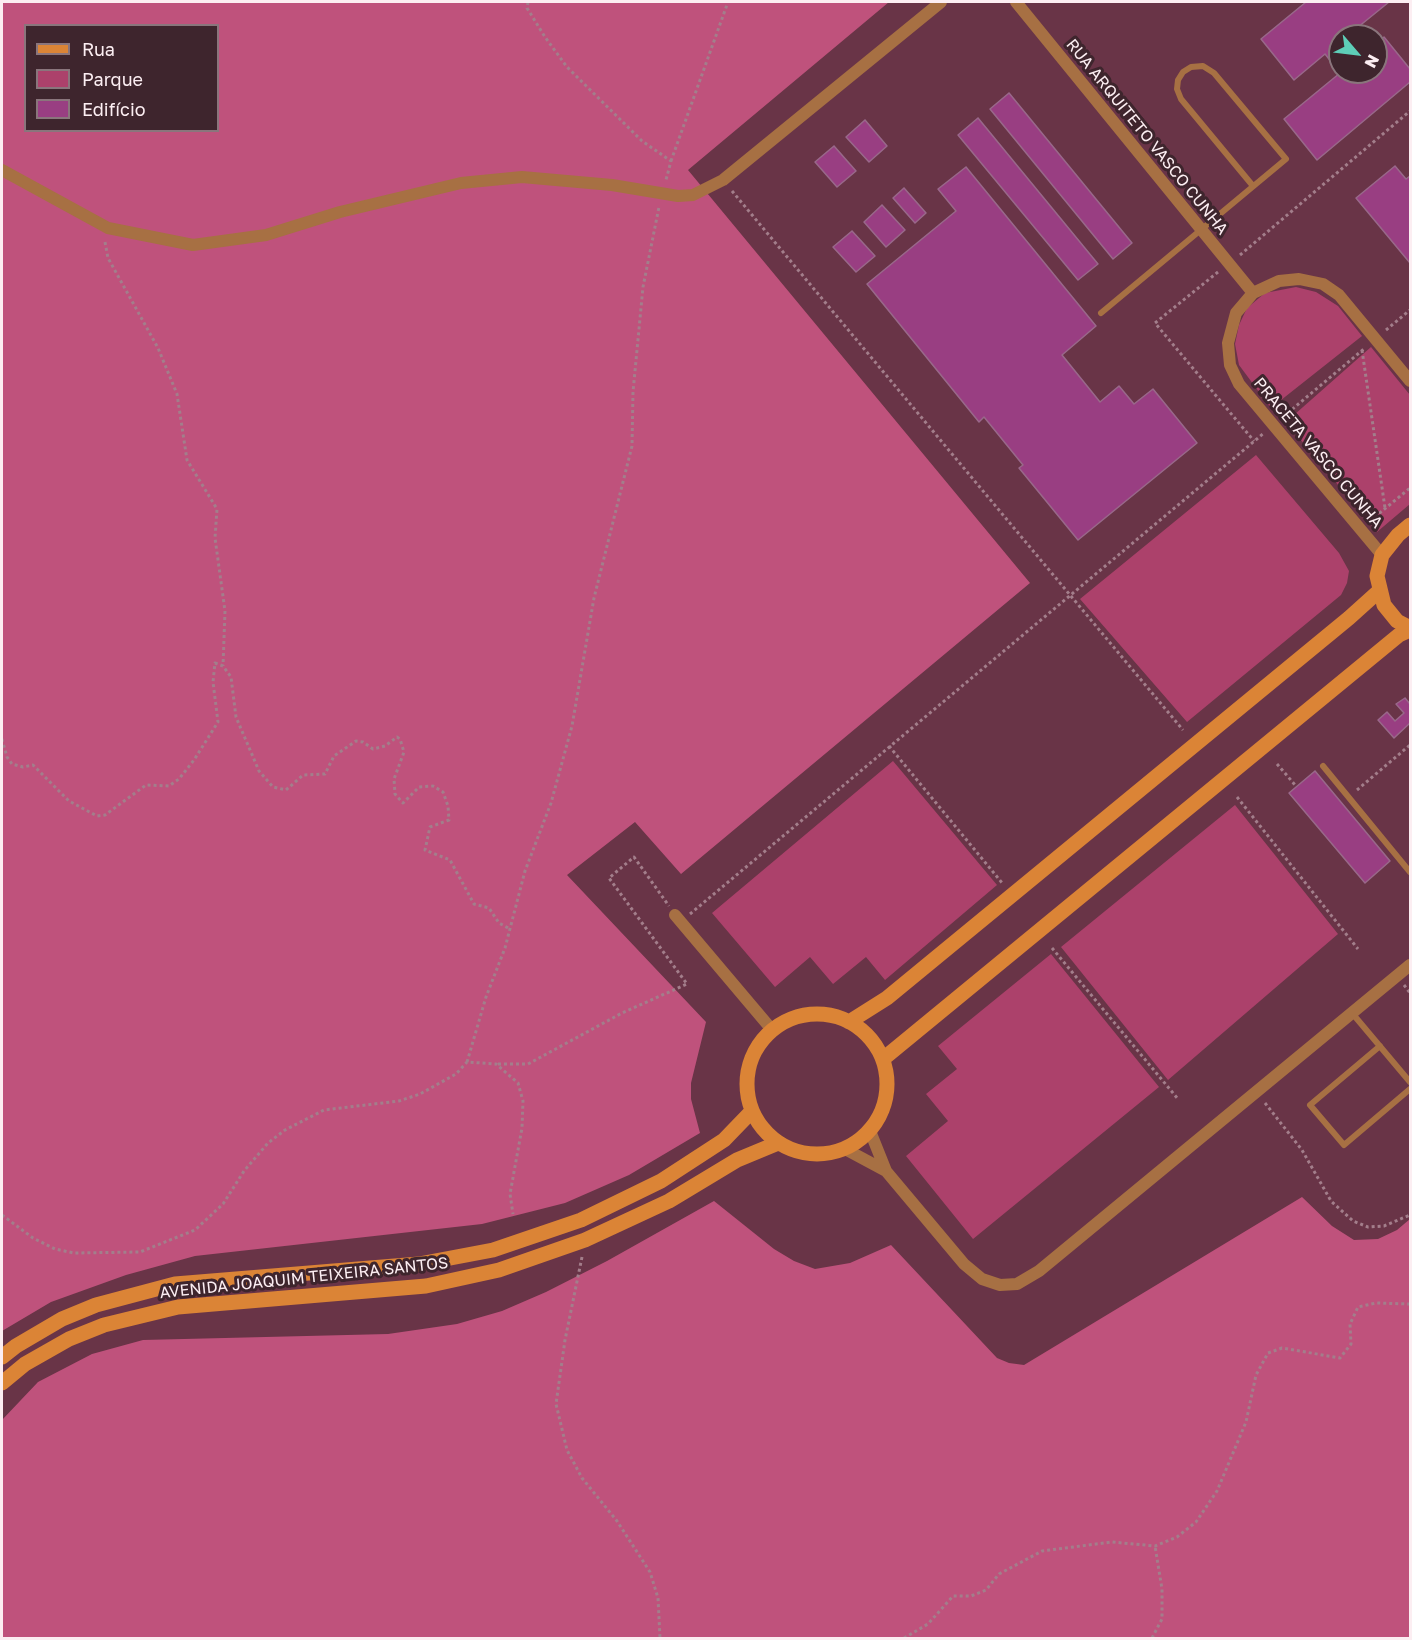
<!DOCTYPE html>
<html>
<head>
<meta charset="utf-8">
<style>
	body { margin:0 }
	#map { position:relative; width:1412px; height:1640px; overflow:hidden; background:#693447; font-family:"Golos Text",sans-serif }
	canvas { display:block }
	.frame { position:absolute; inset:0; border:3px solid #fceef2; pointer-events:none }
	.legend { position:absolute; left:24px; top:24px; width:195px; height:108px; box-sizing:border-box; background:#3e252d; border:2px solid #8a757c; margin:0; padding:8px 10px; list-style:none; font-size:18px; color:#fceef2 }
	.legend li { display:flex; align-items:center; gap:12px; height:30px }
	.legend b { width:30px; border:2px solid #8a757c }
	.north { position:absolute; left:1328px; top:24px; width:60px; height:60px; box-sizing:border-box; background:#3e252d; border:2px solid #8a757c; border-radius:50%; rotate:118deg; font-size:16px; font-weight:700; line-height:24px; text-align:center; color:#fceef2 }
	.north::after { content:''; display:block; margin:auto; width:21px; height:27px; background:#5eceb8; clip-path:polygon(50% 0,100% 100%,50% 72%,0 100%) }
</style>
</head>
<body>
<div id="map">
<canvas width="1412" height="1640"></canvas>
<div class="frame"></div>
<ul class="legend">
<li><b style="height:8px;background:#db8436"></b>Rua</li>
<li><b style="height:16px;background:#ac416b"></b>Parque</li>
<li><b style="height:16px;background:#993e82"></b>Edifício</li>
</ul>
<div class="north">N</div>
</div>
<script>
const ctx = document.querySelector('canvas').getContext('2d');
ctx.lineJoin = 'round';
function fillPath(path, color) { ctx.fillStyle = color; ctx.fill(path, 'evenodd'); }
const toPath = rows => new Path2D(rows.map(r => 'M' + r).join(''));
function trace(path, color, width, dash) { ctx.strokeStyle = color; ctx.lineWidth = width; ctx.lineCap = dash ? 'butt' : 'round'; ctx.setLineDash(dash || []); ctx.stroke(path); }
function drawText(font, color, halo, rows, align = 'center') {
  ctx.font = font + ' "Golos Text",sans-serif'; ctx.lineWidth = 6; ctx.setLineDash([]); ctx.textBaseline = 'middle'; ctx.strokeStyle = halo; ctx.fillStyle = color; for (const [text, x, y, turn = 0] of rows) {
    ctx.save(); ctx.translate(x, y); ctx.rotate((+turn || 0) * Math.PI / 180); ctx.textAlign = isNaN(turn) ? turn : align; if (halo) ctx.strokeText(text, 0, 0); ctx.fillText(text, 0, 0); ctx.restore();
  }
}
fillPath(toPath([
	[1296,287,1316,292,1338,306,1362,336,1271,408,1239,365,1235,344,1239,325,1247,308,1265,293],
	[1371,347,1410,395,1410,504,1377,532,1286,422],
	[1256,455,1339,553,1349,571,1347,583,1341,595,1187,722,1080,599],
	[893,761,997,885,885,980,866,957,833,984,810,957,775,987,712,913],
	[1235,805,1338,934,1168,1080,1061,947],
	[1051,954,1159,1087,973,1239,906,1156,948,1121,926,1094,957,1069,938,1046]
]), '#ac416b');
fillPath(toPath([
	[2,2,889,2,688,170,1030,583,681,874,635,822,567,875,706,1022,691,1083,691,1099,700,1133,629,1175,565,1203,482,1224,195,1256,126,1275,51,1302,2,1331],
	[26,26,218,26,218,130,26,130],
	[1302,1197,1332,1226,1354,1240,1378,1239,1397,1230,1410,1219,1410,1638,2,1638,2,1420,38,1382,92,1354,143,1340,388,1334,457,1324,502,1311,546,1292,607,1261,714,1201,774,1249,794,1261,815,1269,850,1263,891,1245,997,1358,1009,1363,1024,1365]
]), '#bf527c');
const building = toPath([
	[1306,2,1389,2,1347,36,1340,36,1340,72,1376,72,1376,43,1384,37,1410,69,1410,82,1317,160,1284,119,1340,73,1325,54,1294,80,1261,39,1306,2],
	[1009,93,1132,243,1113,259,990,109,1009,93],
	[978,118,1098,264,1078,280,958,135,978,118],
	[865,120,887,146,869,162,846,137,865,120],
	[834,146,856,171,837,187,815,162,834,146],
	[1395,166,1406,179,1410,176,1410,263,1356,198,1395,166],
	[966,167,1096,326,1062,355,1100,402,1119,386,1134,404,1153,389,1197,443,1078,540,1019,468,1023,465,984,417,979,422,867,284,956,211,938,189,966,167],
	[904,188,926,213,915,223,893,198,904,188],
	[882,205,905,230,886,247,864,222,882,205],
	[852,231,875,256,856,272,833,247,852,231],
	[1405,698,1410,704,1410,723,1394,738,1378,720,1387,712,1395,721,1404,713,1396,704,1405,698],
	[1315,771,1390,861,1365,883,1289,793,1315,771]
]);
fillPath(building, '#993e82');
trace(building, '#99688a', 1.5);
trace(toPath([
	[528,2,527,8,545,37,567,67,642,141,671,161,666,180],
	[671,161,728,2],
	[732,191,1183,730],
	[105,242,108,258,158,348,177,394,187,460,217,509,215,538,225,611,223,666],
	[1240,255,1410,111],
	[1218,272,1155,323,1254,441],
	[1386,330,1410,310],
	[1362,350,1385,508],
	[1283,417,1365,348],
	[1370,521,1410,488],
	[2,739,7,757,12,764,23,767,33,765,69,801,97,816,105,815,146,785,169,786,179,779,194,760,218,722,213,682,215,663,223,666,231,677,236,717,259,771,273,787,286,790,303,775,325,774,334,756,356,741,363,742,373,749,385,746,397,737,400,739,404,752,394,779,395,794,403,803,419,787,433,786,443,792,448,806,449,820,430,827,425,850,450,860,474,904,489,908,499,923,510,929],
	[889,746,1003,884],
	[1277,764,1296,786],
	[1357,790,1410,745],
	[1237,797,1358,949],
	[690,914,1264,433],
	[1052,948,1178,1099],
	[1404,985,1410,993],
	[467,1062,486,997,505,948,525,871,551,803,572,726,594,598,632,446,633,392,643,287,659,207],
	[498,1064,528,1064,622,1013,687,984,609,878,634,857,669,906],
	[1265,1103,1302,1150,1331,1201,1353,1221,1368,1227,1384,1226,1410,1215],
	[2,1215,33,1238,55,1249,74,1253,140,1252,195,1230,223,1204,244,1171,268,1143,285,1130,324,1110,399,1101,420,1094,456,1074,467,1062,496,1064,518,1083,523,1101,522,1128,510,1194,513,1214],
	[582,1257,565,1340,556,1404,567,1450,582,1478,617,1521,650,1572,658,1598,660,1638],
	[904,1638,928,1624,953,1596,971,1596,986,1590,999,1574,1042,1551,1112,1542,1155,1546,1177,1537,1196,1522,1217,1491,1246,1422,1256,1375,1268,1353,1282,1348,1340,1358,1351,1344,1350,1324,1358,1307,1376,1303,1410,1304],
	[1152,1638,1162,1619,1162,1589,1155,1546]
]), '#a37e8b', 3, [3, 3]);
trace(toPath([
	[1101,313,1286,159,1214,73,1203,66,1191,67,1183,72,1178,80,1177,89,1181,99,1253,186],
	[1323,766,1410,872],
	[1352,1013,1410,1082],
	[1380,1046,1310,1105,1344,1145,1410,1089]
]), '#a77043', 6);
trace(toPath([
	[1016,2,1253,293],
	[2,170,108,228,193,245,266,235,340,212,461,183,522,177,612,185,678,196,693,195,723,180,941,2],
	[1382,555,1239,384,1230,365,1228,343,1236,313,1253,293,1279,281,1299,279,1323,284,1339,295,1410,381],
	[675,915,773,1031],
	[870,1131,886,1171,964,1264,982,1279,1000,1285,1017,1284,1039,1271,1410,965],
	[845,1149,886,1171]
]), '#a77043', 12);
trace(toPath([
	[1410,525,1398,535,1382,555,1377,576,1384,605,1397,621,1410,628],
	'747 1084a70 70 0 1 1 140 0a70 70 0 1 1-140 0Z',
	[849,1022,887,998,1349,618,1379,591],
	[883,1059,1399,635,1410,630],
	[2,1357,16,1346,62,1319,96,1305,175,1284,419,1264,493,1250,581,1220,661,1181,724,1140,752,1111],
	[2,1383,25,1364,69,1339,104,1325,178,1307,426,1286,499,1270,585,1240,669,1201,737,1160,778,1143]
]), '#db8436', 15);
drawText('16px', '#fceef2', '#3e252d', [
	["RUA ARQUITETO VASCO CUNHA",1147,137,51],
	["PRACETA VASCO CUNHA",1318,453,50],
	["AVENIDA JOAQUIM TEIXEIRA SANTOS",304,1278,-6]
]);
</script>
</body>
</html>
